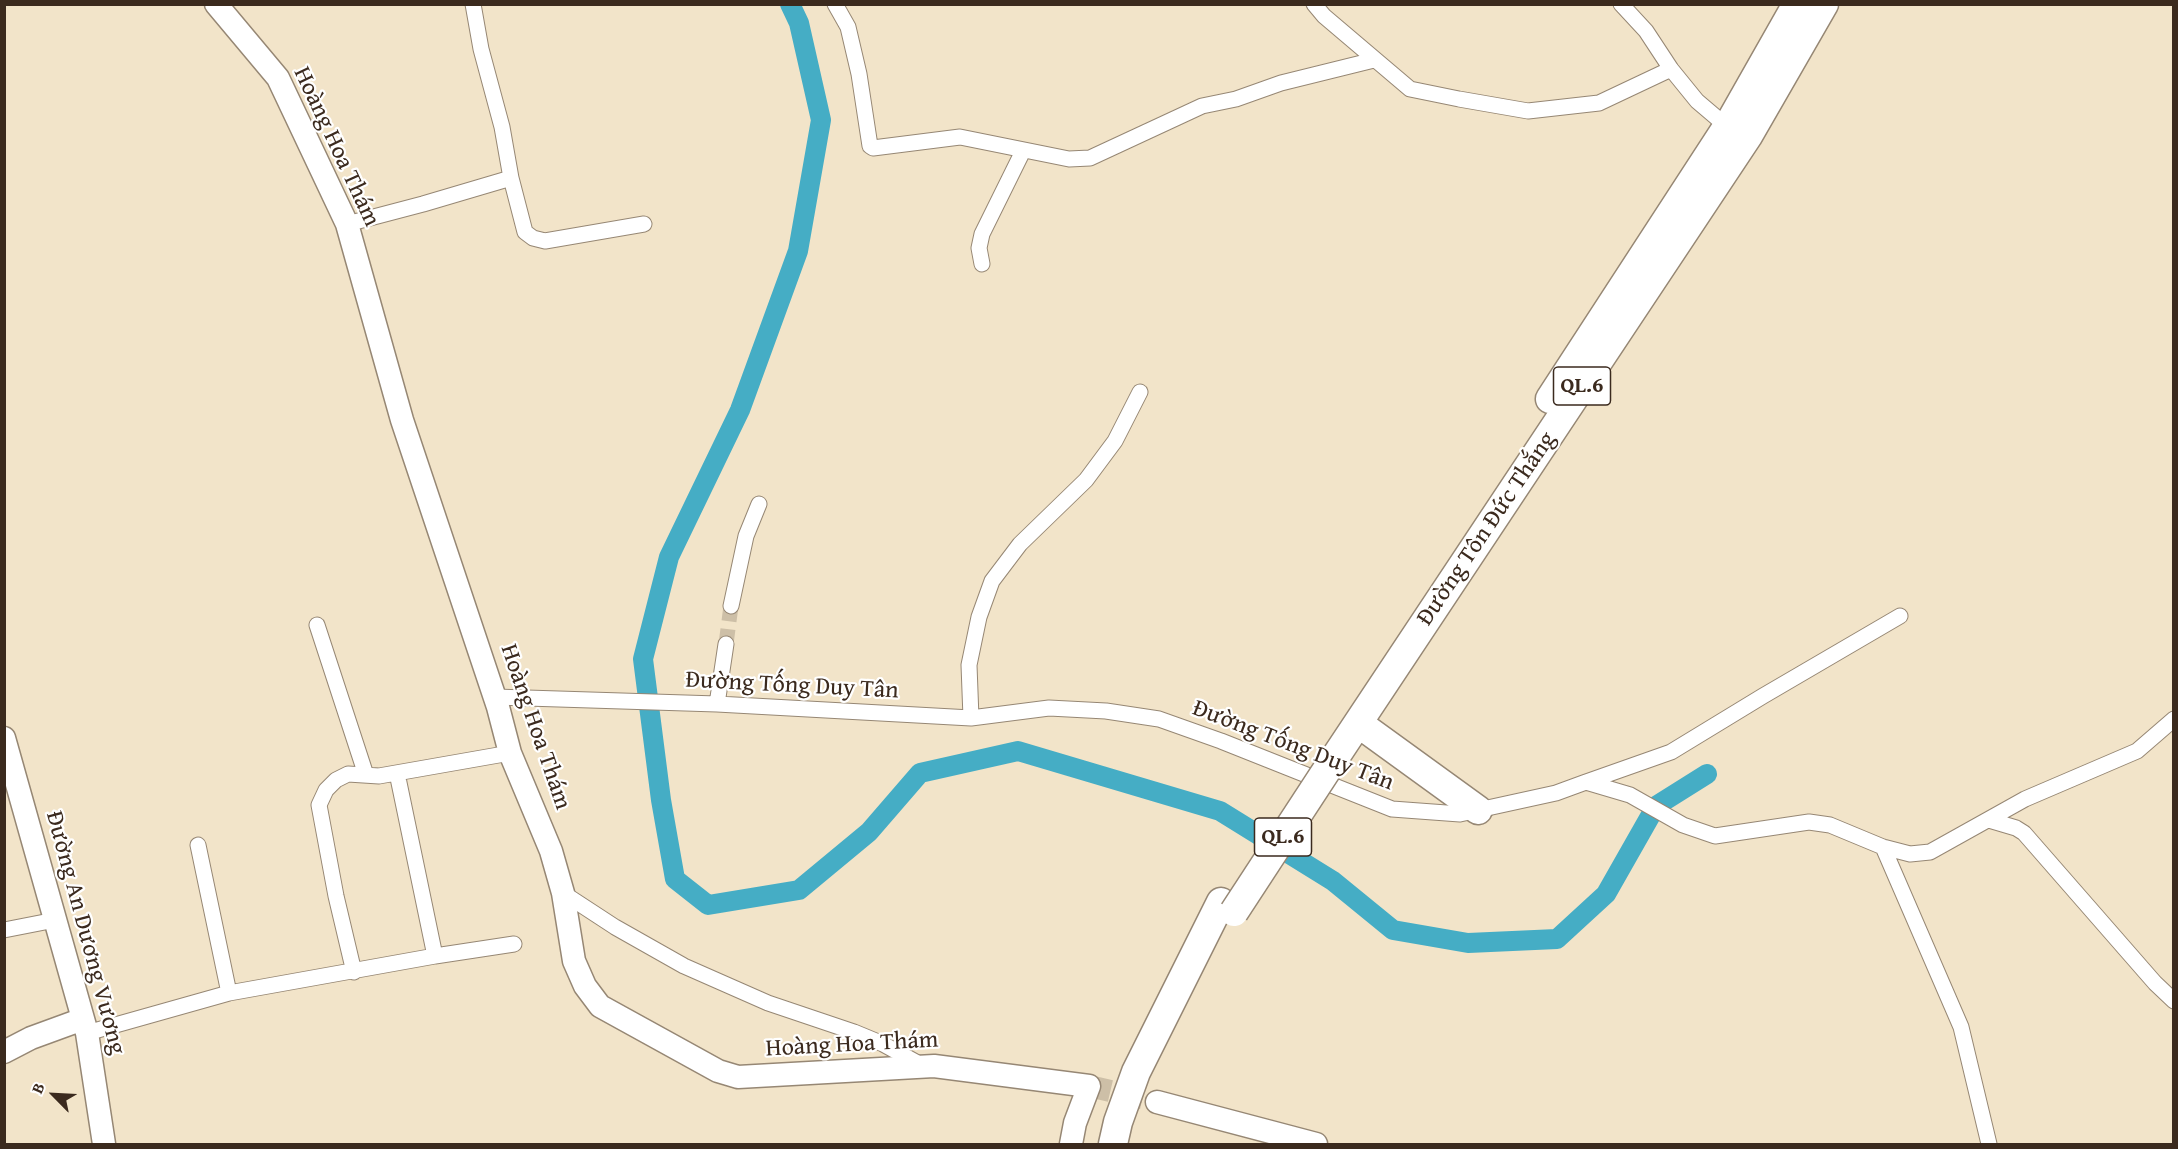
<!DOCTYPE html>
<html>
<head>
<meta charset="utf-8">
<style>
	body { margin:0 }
	#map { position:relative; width:2178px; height:1149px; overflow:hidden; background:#f2e4c9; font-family:"Gentium Book Plus",serif }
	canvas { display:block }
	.frame { position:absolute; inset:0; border:6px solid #3b2a1e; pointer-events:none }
	.north { position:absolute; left:24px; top:1065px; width:60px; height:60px; -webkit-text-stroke:4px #fff; paint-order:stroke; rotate:294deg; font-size:16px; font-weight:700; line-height:24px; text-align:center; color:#3b2a1e }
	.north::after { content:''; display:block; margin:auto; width:21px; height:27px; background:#3b2a1e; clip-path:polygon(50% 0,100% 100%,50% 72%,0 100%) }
</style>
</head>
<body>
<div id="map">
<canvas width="2178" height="1149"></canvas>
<div class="frame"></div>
<div class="north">B</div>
</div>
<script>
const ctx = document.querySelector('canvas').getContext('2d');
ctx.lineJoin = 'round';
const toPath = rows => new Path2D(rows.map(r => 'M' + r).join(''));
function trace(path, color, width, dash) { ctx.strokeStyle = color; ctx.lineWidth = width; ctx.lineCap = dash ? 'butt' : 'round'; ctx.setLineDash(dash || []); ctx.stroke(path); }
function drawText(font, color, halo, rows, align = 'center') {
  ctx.font = font + ' "Gentium Book Plus",serif'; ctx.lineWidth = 4.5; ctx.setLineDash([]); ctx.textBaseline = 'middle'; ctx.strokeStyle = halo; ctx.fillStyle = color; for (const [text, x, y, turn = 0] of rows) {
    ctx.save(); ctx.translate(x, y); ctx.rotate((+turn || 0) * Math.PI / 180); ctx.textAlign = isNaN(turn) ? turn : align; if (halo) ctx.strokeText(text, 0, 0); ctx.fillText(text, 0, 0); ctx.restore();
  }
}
trace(toPath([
	[790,4,799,23,821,120,798,251,740,410,669,557,643,659,661,800,675,879,708,905,799,890,869,832,920,773,1018,751,1220,811,1333,881,1393,930,1468,943,1557,939,1606,894,1656,806,1707,774]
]), '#45adc5', 20);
trace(toPath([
	[726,644,731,606]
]), '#cdbfa7', 15, [15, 8]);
trace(toPath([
	[1089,1086,1157,1102]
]), '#cdbfa7', 22, [22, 11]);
const street = toPath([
	[835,4,848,27,859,74,870,146,873,148,960,137,1069,159,1090,158,1202,106,1236,99,1281,83,1374,60],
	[1314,4,1324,16,1410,89,1459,99,1528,111,1599,103,1671,69],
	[1621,4,1646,31,1671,69,1697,101,1717,118,1729,124],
	[511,178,525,232,533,238,545,241,644,224],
	[347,224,423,204,511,178,502,127,481,49,473,4],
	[982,264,979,248,982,234,1023,151],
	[731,606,746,536,759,504],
	[317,625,366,775],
	[495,697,717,704,971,718,1049,708,1106,711,1159,719,1221,741,1392,809,1460,814,1556,793,1586,782,1630,795,1683,825,1715,836,1809,822,1830,825,1883,847,1910,854,1930,852,2025,799,2137,751,2174,719],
	[717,704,726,644],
	[971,718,969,665,979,617,992,581,1020,544,1086,480,1115,441,1140,392],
	[397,773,435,956],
	[1586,782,1671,752,1763,696,1900,616],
	[1989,820,2016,828,2024,833,2155,983,2174,1001],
	[198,845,229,993],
	[1883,847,1961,1027,1989,1144],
	[563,893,615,927,684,966,768,1003,854,1032,883,1044,923,1066],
	[4,930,55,920],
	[354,972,336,896,319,805,326,790,336,780,348,774,379,776,510,753],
	[87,1033,229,993,435,956,514,944]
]);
const secondary = toPath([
	[216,4,278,78,347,224,402,420,498,707,510,753,551,851,563,893,574,961,585,986,600,1006,718,1071,738,1077,934,1066,1089,1086,1075,1123,1071,1144],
	[4,738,87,1033,104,1144],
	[4,1052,31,1038,83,1019],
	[1157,1102,1316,1144]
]);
const highway = toPath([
	[1550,399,1729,124,1797,4],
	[1358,723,1478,810],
	[1332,762,1748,136,1824,4],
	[1113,1144,1118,1122,1136,1072,1221,902]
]);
trace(street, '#968774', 17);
trace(secondary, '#968774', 25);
trace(highway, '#968774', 31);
trace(street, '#fff', 15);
trace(secondary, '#fff', 22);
trace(highway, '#fff', 28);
const highwayBridge = toPath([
	[1234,912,1332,762]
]);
trace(highwayBridge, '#968774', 31, []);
trace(highwayBridge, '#fff', 28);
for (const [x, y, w] of [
	[1582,386,57],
	[1283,837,57]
]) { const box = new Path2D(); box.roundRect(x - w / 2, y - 19, w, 38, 4.5); ctx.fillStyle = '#fff'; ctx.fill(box); trace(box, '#3b2a1e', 1.5); }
drawText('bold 22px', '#3b2a1e', null, [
	["QL.6",1582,386],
	["QL.6",1283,837]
]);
drawText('24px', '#3b2a1e', '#fff', [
	["Hoàng Hoa Thám",336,147,65],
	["Đường Tôn Đức Thắng",1487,529,-56],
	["Đường Tống Duy Tân",792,686,3],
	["Hoàng Hoa Thám",535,727,71],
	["Đường Tống Duy Tân",1293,746,21],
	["Đường An Dương Vương",85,933,75],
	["Hoàng Hoa Thám",852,1045,-3]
]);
</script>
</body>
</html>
